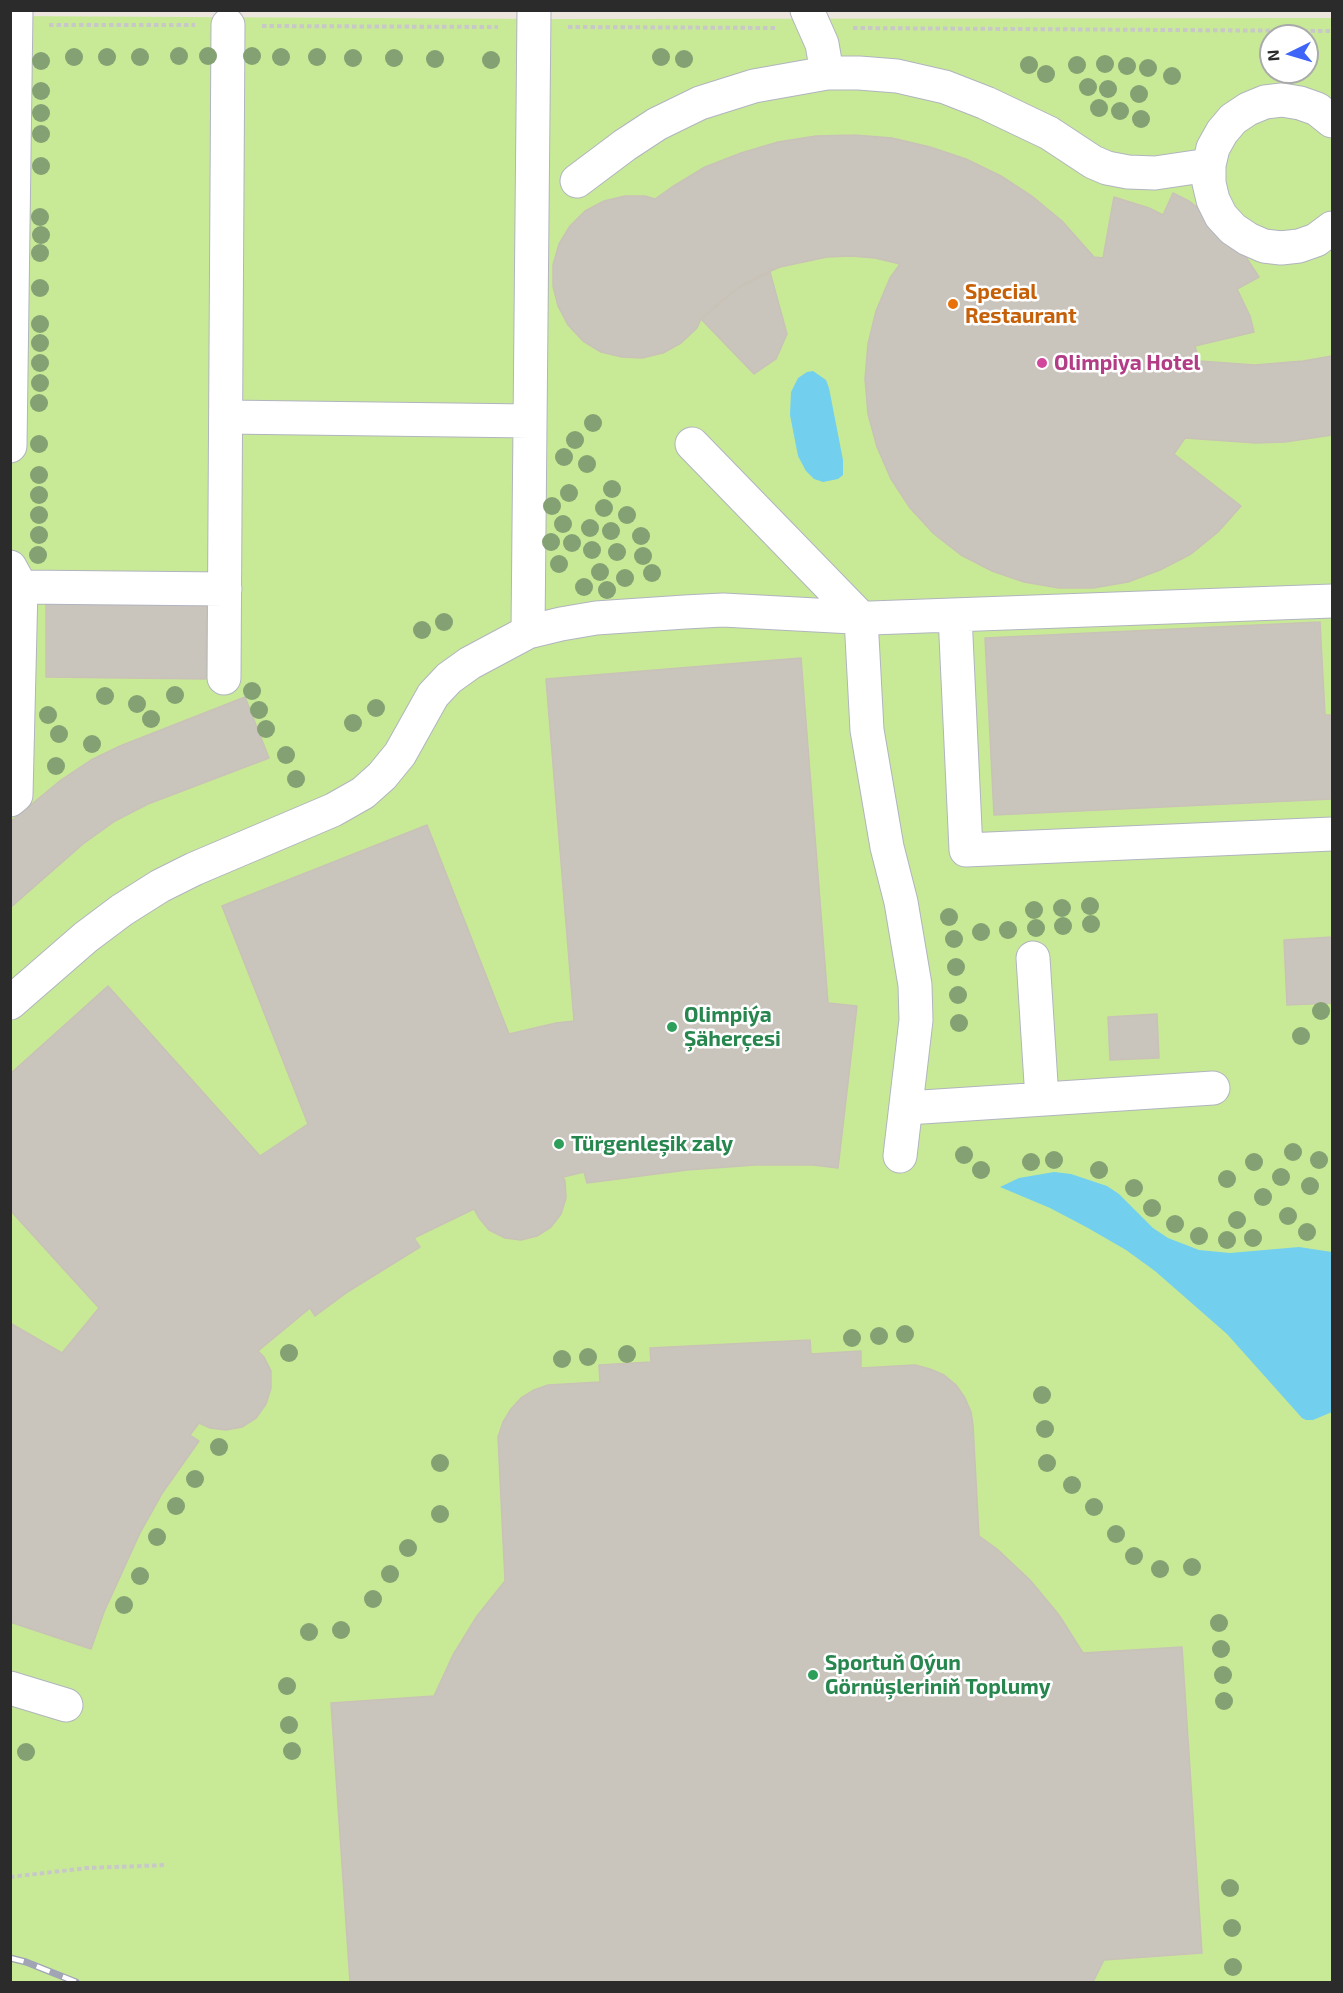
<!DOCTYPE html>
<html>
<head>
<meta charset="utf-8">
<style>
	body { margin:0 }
	#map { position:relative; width:1343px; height:1993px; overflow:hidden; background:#ede6de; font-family:"Exo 2",sans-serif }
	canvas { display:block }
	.frame { position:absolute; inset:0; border:12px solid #2b2b2b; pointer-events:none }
	.north { position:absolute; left:1259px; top:24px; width:60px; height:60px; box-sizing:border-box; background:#fff; border:2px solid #aaa; border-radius:50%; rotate:265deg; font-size:16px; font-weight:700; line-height:24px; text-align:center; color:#2b2b2b }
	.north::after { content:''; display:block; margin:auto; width:21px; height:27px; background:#3f65f8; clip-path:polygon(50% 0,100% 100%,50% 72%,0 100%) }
</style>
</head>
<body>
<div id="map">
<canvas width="1343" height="1993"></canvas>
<div class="frame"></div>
<div class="north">N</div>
</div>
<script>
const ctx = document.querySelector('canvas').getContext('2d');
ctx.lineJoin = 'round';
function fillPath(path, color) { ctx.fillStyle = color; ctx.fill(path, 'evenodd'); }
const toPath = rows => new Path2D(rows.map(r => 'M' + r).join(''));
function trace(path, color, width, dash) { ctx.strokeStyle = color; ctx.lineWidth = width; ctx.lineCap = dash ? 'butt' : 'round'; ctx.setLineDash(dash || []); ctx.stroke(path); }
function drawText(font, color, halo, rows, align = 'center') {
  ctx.font = font + ' "Exo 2",sans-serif'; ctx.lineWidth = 5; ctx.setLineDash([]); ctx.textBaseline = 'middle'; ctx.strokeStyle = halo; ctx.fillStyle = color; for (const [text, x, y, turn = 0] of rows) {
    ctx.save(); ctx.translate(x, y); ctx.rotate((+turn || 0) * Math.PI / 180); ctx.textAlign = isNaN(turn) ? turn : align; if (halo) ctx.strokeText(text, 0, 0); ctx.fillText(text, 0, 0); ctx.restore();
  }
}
fillPath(toPath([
	[10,16,549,19,1332,18,1332,1982,11,1982],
	[1271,36,1307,36,1307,72,1271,72]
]), '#c8ea97');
fillPath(toPath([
	[813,371,826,380,829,388,843,460,843,475,838,479,823,482,814,479,806,471,798,456,790,415,791,392,798,378,807,372],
	[1054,1172,1071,1174,1107,1186,1119,1194,1153,1228,1168,1238,1199,1250,1230,1253,1299,1247,1332,1252,1332,1412,1313,1420,1306,1420,1302,1418,1227,1334,1155,1271,1126,1250,1088,1228,1050,1208,1000,1187,1019,1178]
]), '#72cfee');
const building = toPath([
	[854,135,892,138,930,147,966,159,1001,176,1033,197,1062,221,1094,257,1103,258,1114,197,1149,208,1163,215,1173,193,1189,201,1216,222,1240,248,1259,277,1237,289,1250,316,1254,332,1195,346,1199,361,1255,365,1303,361,1332,356,1332,435,1285,442,1256,443,1185,438,1174,454,1241,506,1218,532,1191,554,1160,570,1128,582,1093,588,1059,588,1024,582,992,571,961,555,934,534,910,508,891,479,877,447,868,414,865,379,868,344,876,311,890,278,900,264,875,258,851,256,827,257,780,267,759,276,738,288,719,303,701,319,697,328,681,343,663,353,642,358,622,357,601,352,583,341,568,325,558,306,553,286,553,265,559,244,570,226,585,211,604,201,625,196,645,196,655,199,672,187,705,167,741,153,778,142,816,136,854,135],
	[770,272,787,334,776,359,754,374,701,319,738,288,770,272],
	[46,597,207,599,206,679,46,677,46,597],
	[1320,622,1325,715,1332,715,1332,799,994,815,985,638,1320,622],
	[801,658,828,1003,857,1006,838,1168,813,1165,755,1165,687,1170,587,1183,584,1172,563,1177,565,1181,566,1198,561,1214,551,1227,537,1236,521,1240,505,1238,489,1230,479,1218,474,1209,414,1238,420,1247,349,1291,315,1316,310,1308,258,1351,264,1357,271,1371,271,1388,266,1404,256,1418,242,1427,226,1430,210,1428,199,1423,190,1435,199,1441,163,1492,140,1533,104,1612,91,1649,10,1622,10,1323,62,1353,99,1308,10,1210,10,1074,108,986,260,1156,308,1124,222,906,427,825,509,1034,556,1023,574,1021,546,679,801,658],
	[245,697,269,758,148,804,115,821,83,844,10,908,10,822,61,780,91,760,120,746,245,697],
	[1332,937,1332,1003,1287,1005,1284,940,1332,937],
	[1157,1014,1159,1058,1110,1060,1108,1017,1157,1014],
	[810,1340,811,1354,861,1351,861,1368,915,1365,930,1369,944,1375,956,1385,965,1398,971,1412,973,1425,979,1536,997,1549,1030,1580,1059,1615,1083,1653,1182,1647,1202,1953,1104,1960,1093,1982,350,1982,331,1703,434,1696,453,1655,477,1616,505,1581,498,1437,503,1422,511,1409,521,1398,534,1390,548,1385,600,1382,599,1365,651,1362,650,1348,810,1340]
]);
fillPath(building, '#c9c4bc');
trace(building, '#c9c2b7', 1.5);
const minor = toPath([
	[807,10,822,44,827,73],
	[1332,121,1317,109,1300,103,1282,100,1265,102,1248,109,1233,119,1222,132,1213,148,1209,165,1209,183,1213,200,1221,216,1233,229,1248,239,1264,246,1281,248,1299,246,1316,240,1332,228],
	[577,181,625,145,657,124,700,103,754,86,827,73,859,73,897,76,945,87,986,103,1049,133,1093,162,1107,168,1128,172,1155,173,1209,165],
	[226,417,530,421],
	[692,444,861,618,867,730,887,847,901,902,915,985,916,1020,900,1156],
	[10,446,16,10],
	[10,567,21,587,16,795,10,800],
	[21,587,225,589],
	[955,615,966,850,1332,834],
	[528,632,534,10],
	[224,678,228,25],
	[1033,958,1042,1099],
	[10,1003,86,937,122,910,160,886,194,869,333,810,363,793,382,776,400,754,433,695,449,678,470,663,528,632,561,624,596,618,685,612,723,610,871,618,1332,601],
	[907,1108,1213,1088],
	[10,1688,66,1705]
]);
trace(minor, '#b1b4bf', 35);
trace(toPath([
	[49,25,195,25],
	[262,26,498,27],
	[568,27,777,28],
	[853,28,1332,31],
	[10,1877,87,1868,167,1865]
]), '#c8c8c8', 4, [4.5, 3]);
trace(minor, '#fff', 33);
const rail = toPath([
	[10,1958,26,1962,76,1982]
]);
trace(rail, '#a0a4b5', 7);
trace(rail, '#fff', 4.5, [14]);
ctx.fillStyle = '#83a173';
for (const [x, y] of [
	[179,56],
	[208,56],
	[252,56],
	[74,57],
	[107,57],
	[140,57],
	[281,57],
	[317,57],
	[661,57],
	[353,58],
	[394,58],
	[435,59],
	[684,59],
	[491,60],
	[41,61],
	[1105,64],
	[1029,65],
	[1077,65],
	[1127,66],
	[1148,68],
	[1046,74],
	[1172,76],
	[1088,87],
	[1108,89],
	[41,91],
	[1139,94],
	[1099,108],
	[1120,111],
	[41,113],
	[1141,119],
	[41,134],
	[41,166],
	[40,217],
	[41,235],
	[40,253],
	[40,288],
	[40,324],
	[40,343],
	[40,363],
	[40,383],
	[39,403],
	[593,423],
	[575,440],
	[39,444],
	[564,457],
	[587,464],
	[39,475],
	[612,489],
	[569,493],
	[39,495],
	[552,506],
	[604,508],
	[39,515],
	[627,515],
	[563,524],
	[590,528],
	[611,531],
	[39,535],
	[641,536],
	[551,542],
	[572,543],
	[592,550],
	[617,552],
	[38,555],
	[643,556],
	[559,564],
	[600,572],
	[652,573],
	[625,578],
	[584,587],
	[607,590],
	[444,622],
	[422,630],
	[252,691],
	[175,695],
	[105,696],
	[137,704],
	[376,708],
	[259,710],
	[48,715],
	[151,719],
	[353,723],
	[266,729],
	[59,734],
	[92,744],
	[286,755],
	[56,766],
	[296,779],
	[1090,906],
	[1062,908],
	[1034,910],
	[949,917],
	[1091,924],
	[1063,926],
	[1036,928],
	[1008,930],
	[981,932],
	[954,939],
	[956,967],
	[958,995],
	[1321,1011],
	[959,1023],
	[1301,1036],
	[1293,1152],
	[964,1155],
	[1054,1160],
	[1319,1160],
	[1031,1162],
	[1254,1162],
	[981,1170],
	[1099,1170],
	[1281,1177],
	[1227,1179],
	[1310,1186],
	[1134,1188],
	[1263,1197],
	[1152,1208],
	[1288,1216],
	[1237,1220],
	[1175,1224],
	[1307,1232],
	[1199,1236],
	[1253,1238],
	[1227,1240],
	[905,1334],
	[879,1336],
	[852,1338],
	[289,1353],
	[627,1354],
	[588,1357],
	[562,1359],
	[1042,1395],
	[1045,1429],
	[219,1447],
	[440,1463],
	[1047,1463],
	[195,1479],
	[1072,1485],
	[176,1506],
	[1094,1507],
	[440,1514],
	[1116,1534],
	[157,1537],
	[408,1548],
	[1134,1556],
	[1192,1567],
	[1160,1569],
	[390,1574],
	[140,1576],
	[373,1599],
	[124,1605],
	[1219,1623],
	[341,1630],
	[309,1632],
	[1221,1649],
	[1223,1675],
	[287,1686],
	[1224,1701],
	[289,1725],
	[292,1751],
	[26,1752],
	[1230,1888],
	[1232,1928],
	[1233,1967]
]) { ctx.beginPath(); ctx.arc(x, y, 9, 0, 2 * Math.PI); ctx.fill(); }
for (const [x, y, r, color] of [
	[953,304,6,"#e8710a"],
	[1042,363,6,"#d1479c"],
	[672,1027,6,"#2e9e5b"],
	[559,1144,6,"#2e9e5b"],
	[813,1675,6,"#2e9e5b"]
]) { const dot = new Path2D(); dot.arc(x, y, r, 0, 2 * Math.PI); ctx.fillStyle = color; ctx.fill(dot); trace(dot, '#fff', 2); }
drawText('bold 21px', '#c56008', '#fff', [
	["Special",965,292],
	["Restaurant",965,316]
], 'left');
drawText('bold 21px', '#b23c85', '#fff', [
	["Olimpiya Hotel",1054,363]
], 'left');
drawText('bold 21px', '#27864d', '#fff', [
	["Olimpiýa",684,1015],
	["Şäherçesi",684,1039],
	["Türgenleşik zaly",571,1144],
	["Sportuň Oýun",825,1663],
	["Görnüşleriniň Toplumy",825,1687]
], 'left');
</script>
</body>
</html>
